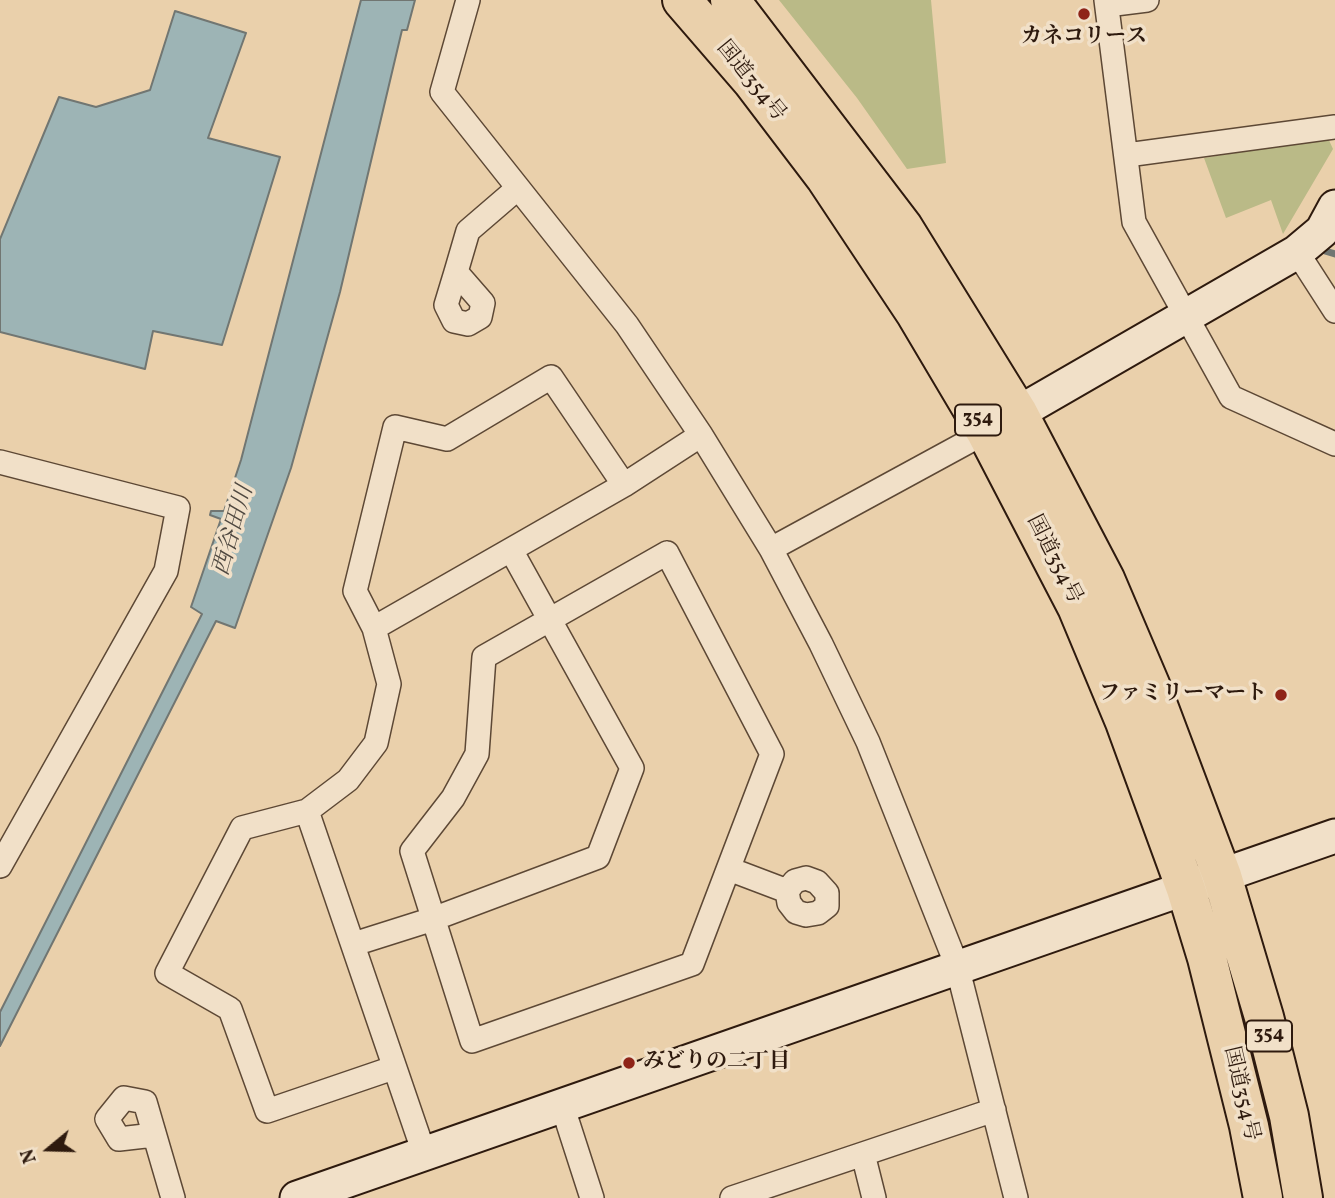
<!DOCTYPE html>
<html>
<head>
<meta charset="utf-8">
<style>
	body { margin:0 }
	#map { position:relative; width:1335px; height:1198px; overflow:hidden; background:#ead0ab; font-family:Vollkorn,serif }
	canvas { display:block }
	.north { position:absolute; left:14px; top:1114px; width:70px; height:70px; -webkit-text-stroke:5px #f1e0c8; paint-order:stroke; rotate:251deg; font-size:19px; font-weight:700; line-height:28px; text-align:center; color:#2e1a0e }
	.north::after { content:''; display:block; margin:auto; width:24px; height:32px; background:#2e1a0e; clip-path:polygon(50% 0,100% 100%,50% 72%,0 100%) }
</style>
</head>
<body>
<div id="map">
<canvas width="1335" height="1198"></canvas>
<div class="north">N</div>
</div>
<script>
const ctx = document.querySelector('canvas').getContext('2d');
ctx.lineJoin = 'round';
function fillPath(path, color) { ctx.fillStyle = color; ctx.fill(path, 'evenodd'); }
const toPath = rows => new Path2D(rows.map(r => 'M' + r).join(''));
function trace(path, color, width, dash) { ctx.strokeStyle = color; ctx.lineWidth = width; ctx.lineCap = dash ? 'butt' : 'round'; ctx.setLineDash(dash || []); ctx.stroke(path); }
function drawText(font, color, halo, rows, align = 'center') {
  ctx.font = font + ' Vollkorn,"Noto Serif JP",serif'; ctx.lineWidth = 7; ctx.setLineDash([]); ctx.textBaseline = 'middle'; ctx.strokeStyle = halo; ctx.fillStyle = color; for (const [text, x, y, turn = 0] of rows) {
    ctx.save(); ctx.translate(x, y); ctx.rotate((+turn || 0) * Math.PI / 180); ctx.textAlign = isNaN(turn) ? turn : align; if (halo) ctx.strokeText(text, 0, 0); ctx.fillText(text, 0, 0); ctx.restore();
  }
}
fillPath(toPath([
	[779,0,931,0,946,163,907,169,857,98],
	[1328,138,1333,149,1283,234,1271,200,1226,218,1204,158]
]), '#baba87');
const water = toPath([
	[361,0,415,0,407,30,402,30,340,292,291,468,235,628,216,621,0,1046,0,1012,202,614,191,607,221,519,210,515,211,511,224,511,241,460,361,0],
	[175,11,246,33,208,138,280,157,222,345,153,331,145,369,0,332,0,239,59,97,96,107,150,90,175,11]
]);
fillPath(water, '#9db4b5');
trace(water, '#717672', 2);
trace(toPath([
	[1325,251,1335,254]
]), '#717672', 7);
const street = toPath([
	[468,0,442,92,627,325,701,435,771,549,821,644,868,742,957,966,1016,1198],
	[1106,0,1134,222,1231,397,1335,444],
	[1107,5,1147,0],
	[1127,155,1335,127],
	[1297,252,1335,311],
	[456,272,483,303,480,317,468,324,454,321,446,305,456,272,468,231,518,188],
	[0,462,178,508,166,571,0,866],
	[771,549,986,432],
	[667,553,772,754,692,964,472,1041,412,851,453,798,477,754,484,657,667,553],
	[374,628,624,485,701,435],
	[307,811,424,1153],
	[729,869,787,891,789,903,796,912,806,915,818,913,827,906,827,893,817,882,806,878,795,881,787,891],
	[354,944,433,919,598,857,632,768,511,550],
	[393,1068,267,1111,230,1009,167,973,242,828,307,811,348,780,376,743,389,684,374,628,355,591,395,427,447,439,551,377,624,485],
	[562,1105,592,1198],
	[154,1135,119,1139,107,1119,124,1098,145,1102,173,1198],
	[863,1154,874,1198],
	[732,1198,994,1110]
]);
const secondary = toPath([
	[1018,413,1297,252,1322,231,1335,207],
	[297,1198,1335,836]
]);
const highway = toPath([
	[682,0,752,81,825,177,916,314,986,432,1077,607,1125,722,1186,889,1207,958,1249,1126,1263,1198],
	[730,0,903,227,1018,413,1105,579,1151,687,1222,876,1264,1017,1289,1116,1303,1198]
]);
trace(street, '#5d4835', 26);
trace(secondary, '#2e1a0e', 37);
trace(highway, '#2e1a0e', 42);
trace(street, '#f1e0c8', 23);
trace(secondary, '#f1e0c8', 33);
trace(highway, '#ead0ab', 38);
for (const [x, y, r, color] of [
	[1084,14,7,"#8f2418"],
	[1281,695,7,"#8f2418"],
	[629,1063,7,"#8f2418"]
]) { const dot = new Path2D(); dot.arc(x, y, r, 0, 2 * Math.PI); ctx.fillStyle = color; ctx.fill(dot); trace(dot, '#f1e0c8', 2.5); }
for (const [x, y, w] of [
	[978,420,46],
	[1269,1036,46]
]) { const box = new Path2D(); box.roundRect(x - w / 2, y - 15.5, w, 31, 5); ctx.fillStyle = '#f1e0c8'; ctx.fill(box); trace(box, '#2e1a0e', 2); }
drawText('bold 19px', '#2e1a0e', null, [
	["354",978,420],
	["354",1269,1036]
]);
drawText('bold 21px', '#2e1a0e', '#f1e0c8', [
	["カネコリース",1084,38],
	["ファミリーマート",1267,695,"right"],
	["みどりの二丁目",643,1063,"left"]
]);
drawText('21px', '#2e1a0e', '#f1e0c8', [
	["国道354号",750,82,51],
	["国道354号",1053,560,63],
	["国道354号",1240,1094,77]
]);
drawText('italic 23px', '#4f4840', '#f1e0c8', [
	["西谷田川",235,531,-74]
]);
</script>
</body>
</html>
